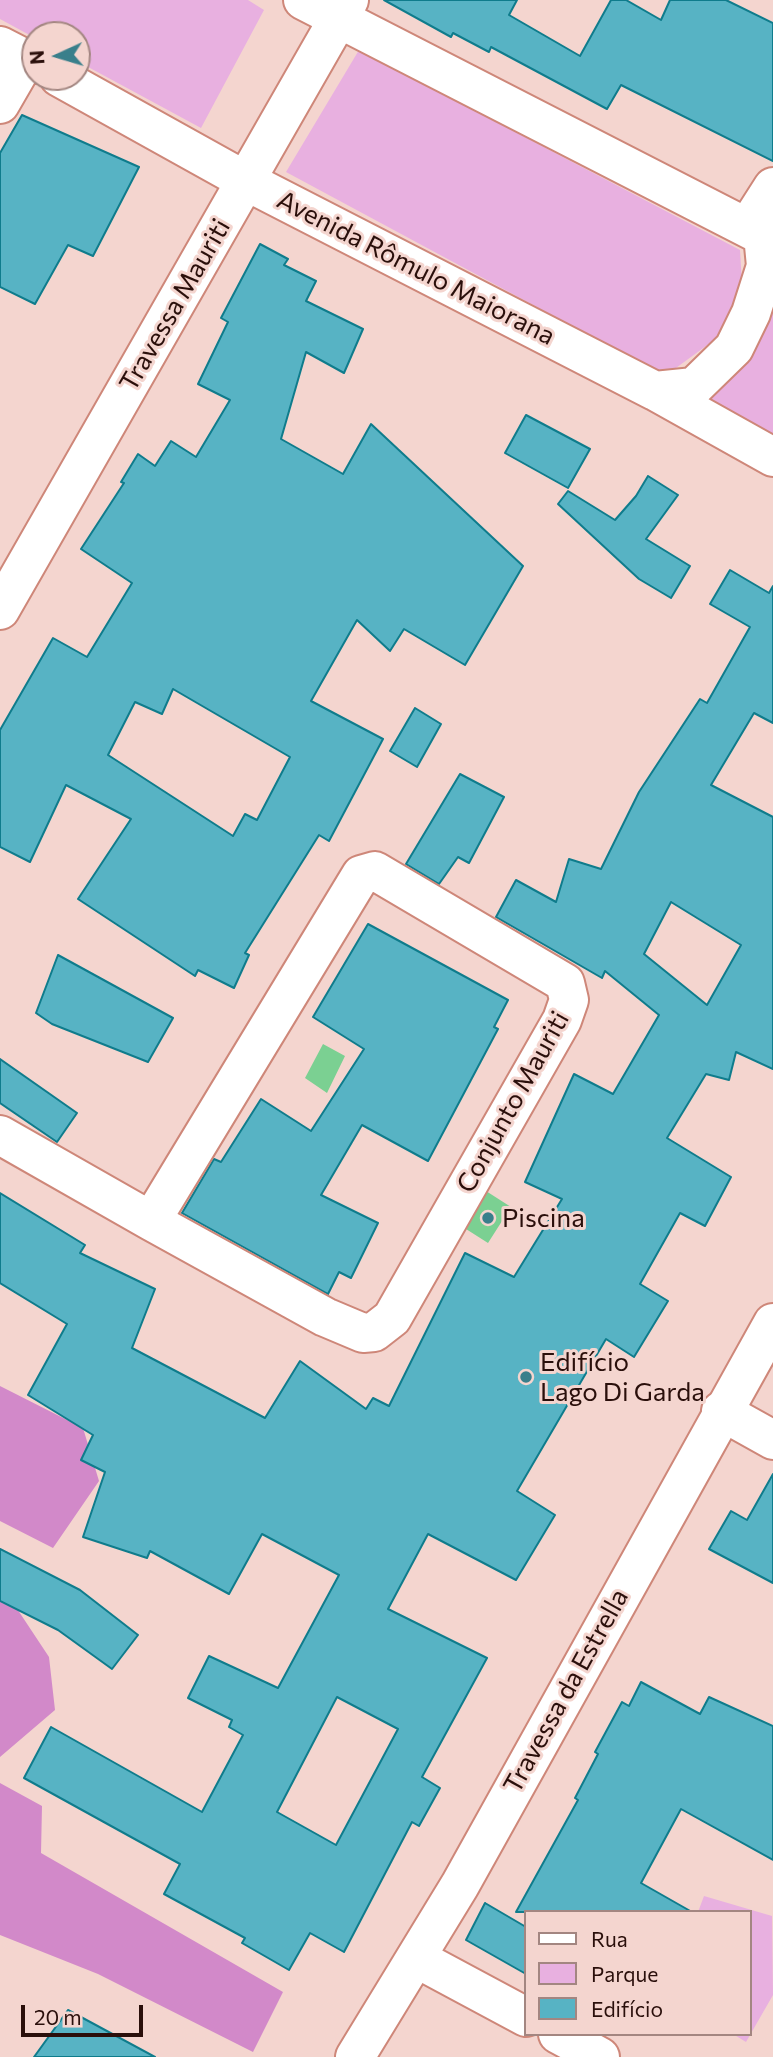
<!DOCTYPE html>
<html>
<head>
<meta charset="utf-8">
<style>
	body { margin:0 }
	#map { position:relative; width:773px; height:2057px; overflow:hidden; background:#f4d5cf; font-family:Commissioner,sans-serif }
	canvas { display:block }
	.legend { position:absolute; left:524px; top:1910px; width:228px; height:126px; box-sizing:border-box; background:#f4d5cf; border:2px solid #a38681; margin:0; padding:9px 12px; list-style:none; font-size:21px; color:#2a0f0b }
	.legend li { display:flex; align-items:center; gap:14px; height:35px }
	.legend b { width:35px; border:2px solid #a38681 }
	.north { position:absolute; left:21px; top:21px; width:70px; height:70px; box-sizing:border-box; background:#f4d5cf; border:2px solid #a38681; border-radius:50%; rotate:266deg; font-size:19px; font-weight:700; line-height:28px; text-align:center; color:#2a0f0b }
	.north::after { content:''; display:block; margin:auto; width:24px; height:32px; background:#397f8b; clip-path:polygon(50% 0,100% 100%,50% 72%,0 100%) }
	.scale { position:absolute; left:21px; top:2005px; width:122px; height:32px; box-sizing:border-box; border:4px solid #2a0f0b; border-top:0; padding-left:9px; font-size:21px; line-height:24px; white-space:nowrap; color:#2a0f0b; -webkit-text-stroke:5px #f4d5cf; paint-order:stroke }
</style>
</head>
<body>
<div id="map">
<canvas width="773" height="2057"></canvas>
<ul class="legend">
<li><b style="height:9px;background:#fff"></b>Rua</li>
<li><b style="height:19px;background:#e8b0e0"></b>Parque</li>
<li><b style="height:19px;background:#57b3c4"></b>Edifício</li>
</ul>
<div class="north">N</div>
<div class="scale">20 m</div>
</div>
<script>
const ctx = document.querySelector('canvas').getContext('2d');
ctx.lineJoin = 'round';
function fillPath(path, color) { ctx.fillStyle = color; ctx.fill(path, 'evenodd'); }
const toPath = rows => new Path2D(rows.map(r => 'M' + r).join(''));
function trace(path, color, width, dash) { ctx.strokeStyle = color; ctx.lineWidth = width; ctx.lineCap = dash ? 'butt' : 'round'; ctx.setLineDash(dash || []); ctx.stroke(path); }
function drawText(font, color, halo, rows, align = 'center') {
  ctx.font = font + ' Commissioner,sans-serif'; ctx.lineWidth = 6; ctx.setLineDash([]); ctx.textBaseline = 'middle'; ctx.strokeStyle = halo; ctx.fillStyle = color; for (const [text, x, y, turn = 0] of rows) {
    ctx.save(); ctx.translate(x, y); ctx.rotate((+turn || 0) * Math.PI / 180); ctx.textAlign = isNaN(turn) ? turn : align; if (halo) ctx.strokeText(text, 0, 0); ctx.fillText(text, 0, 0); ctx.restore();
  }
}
fillPath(toPath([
	[0,0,248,0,264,10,201,128,77,61,77,35,35,35,35,38,0,19],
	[359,50,740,250,742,285,721,335,665,376,286,172],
	[773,292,773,440,706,404,755,342],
	[704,1896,772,1916,773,1995,746,2042,733,2034,750,2034,750,1912,698,1912]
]), '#e8b0e0');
fillPath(toPath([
	[0,1386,83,1428,99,1481,53,1548,0,1521],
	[0,1583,49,1657,55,1710,0,1757],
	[0,1783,42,1806,41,1853,283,1992,253,2052,98,1974,0,1935]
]), '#d289c9');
fillPath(toPath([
	[323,1044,345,1056,327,1093,305,1078],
	[486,1191,511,1207,488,1243,466,1229]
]), '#7bd092');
const building = toPath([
	[384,0,517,0,509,15,580,56,611,0,626,0,661,20,670,0,726,0,773,23,773,161,621,85,607,109,491,47,489,52,453,33,451,37,384,0],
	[22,115,139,167,93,256,68,245,35,304,0,287,0,153,22,115],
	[260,244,288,259,284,265,316,281,306,301,363,329,344,373,306,352,281,439,343,474,371,424,523,566,465,665,404,629,390,651,357,620,311,701,383,739,329,841,319,835,245,953,249,955,234,988,198,970,195,976,78,899,131,819,66,785,30,862,0,847,0,730,53,638,87,657,132,583,81,549,124,483,121,482,138,454,155,466,171,441,196,457,230,400,198,384,228,322,221,318,260,244],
	[173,689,290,757,257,820,245,814,233,836,108,755,135,702,162,714,173,689],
	[526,415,590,449,568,488,505,453,526,415],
	[648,476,678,495,646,539,690,566,671,598,639,579,558,504,568,491,615,520,636,496,648,476],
	[730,570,769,593,773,586,773,723,754,713,711,785,773,817,773,1069,736,1052,729,1080,706,1074,667,1138,731,1177,705,1226,680,1213,640,1284,668,1301,634,1357,606,1339,517,1491,555,1515,516,1580,428,1534,388,1609,487,1658,422,1777,440,1788,419,1826,412,1822,344,1952,310,1933,289,1970,242,1943,245,1938,164,1894,180,1864,24,1778,51,1727,202,1812,243,1735,229,1727,232,1720,188,1698,209,1656,278,1688,339,1575,262,1534,229,1594,150,1551,147,1558,83,1537,105,1472,81,1460,93,1435,28,1395,67,1324,0,1283,0,1193,85,1245,80,1253,155,1289,132,1348,265,1418,300,1361,366,1409,373,1398,389,1406,465,1253,514,1277,562,1199,525,1182,574,1074,613,1094,659,1015,605,971,602,978,496,917,516,880,556,902,569,859,601,869,639,792,700,699,707,703,750,627,710,604,730,570],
	[671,902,741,945,707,1005,644,954,671,902],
	[337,1697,398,1729,336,1845,277,1812,337,1697],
	[415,708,441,724,417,767,390,751,415,708],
	[460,774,504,797,469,863,458,857,439,884,406,864,460,774],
	[368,924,508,1000,494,1027,498,1029,428,1161,362,1125,321,1195,378,1223,351,1278,339,1272,328,1294,182,1213,214,1159,221,1162,261,1099,311,1131,364,1049,313,1017,368,924],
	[58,955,173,1018,148,1062,52,1024,36,1013,58,955],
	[0,1059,77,1113,57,1142,0,1103,0,1059],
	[773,1474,773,1583,709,1549,731,1511,747,1520,773,1474],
	[0,1549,80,1590,138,1635,112,1669,58,1630,0,1601,0,1549],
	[641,1682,700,1714,709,1697,773,1726,773,1860,681,1809,641,1883,692,1912,516,1912,578,1800,575,1798,598,1754,595,1752,622,1702,629,1706,641,1682],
	[485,1903,526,1927,526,1974,466,1940,485,1903],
	[68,2010,155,2057,34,2057,68,2010]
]);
fillPath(building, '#57b3c4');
trace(building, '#0f7c8c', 2);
const street = toPath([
	[0,104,26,59],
	[748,226,773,187],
	[0,1135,151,1221,325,1317,363,1333,374,1332,392,1318,562,1020,569,1000,565,983,375,871,361,875,151,1221],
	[721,1411,773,1440],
	[416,1958,526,2017],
	[558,2034,600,2057]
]);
const secondary = toPath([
	[303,0,773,241],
	[0,46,35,64],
	[59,77,246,181,655,391,773,457],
	[655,391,694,387,734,348,751,313,766,266,763,235],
	[0,610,349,0],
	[355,2057,460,1885,773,1323]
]);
trace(street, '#ce8779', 42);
trace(secondary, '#ce8779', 42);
trace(street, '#fff', 38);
trace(secondary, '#fff', 38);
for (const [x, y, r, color] of [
	[488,1218,7,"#397f8b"],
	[526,1377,7,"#397f8b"]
]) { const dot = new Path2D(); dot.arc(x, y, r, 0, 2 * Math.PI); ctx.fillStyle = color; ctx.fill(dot); trace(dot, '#f4d5cf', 2.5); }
drawText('26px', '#2a0f0b', '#f4d5cf', [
	["Avenida Rômulo Maiorana",416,268,27],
	["Travessa Mauriti",175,305,-60],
	["Conjunto Mauriti",513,1102,-61],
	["Travessa da Estrella",566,1691,-61]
]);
drawText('26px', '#2a0f0b', '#f4d5cf', [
	["Piscina",502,1218],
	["Edifício",540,1362],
	["Lago Di Garda",540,1392]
], 'left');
</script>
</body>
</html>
